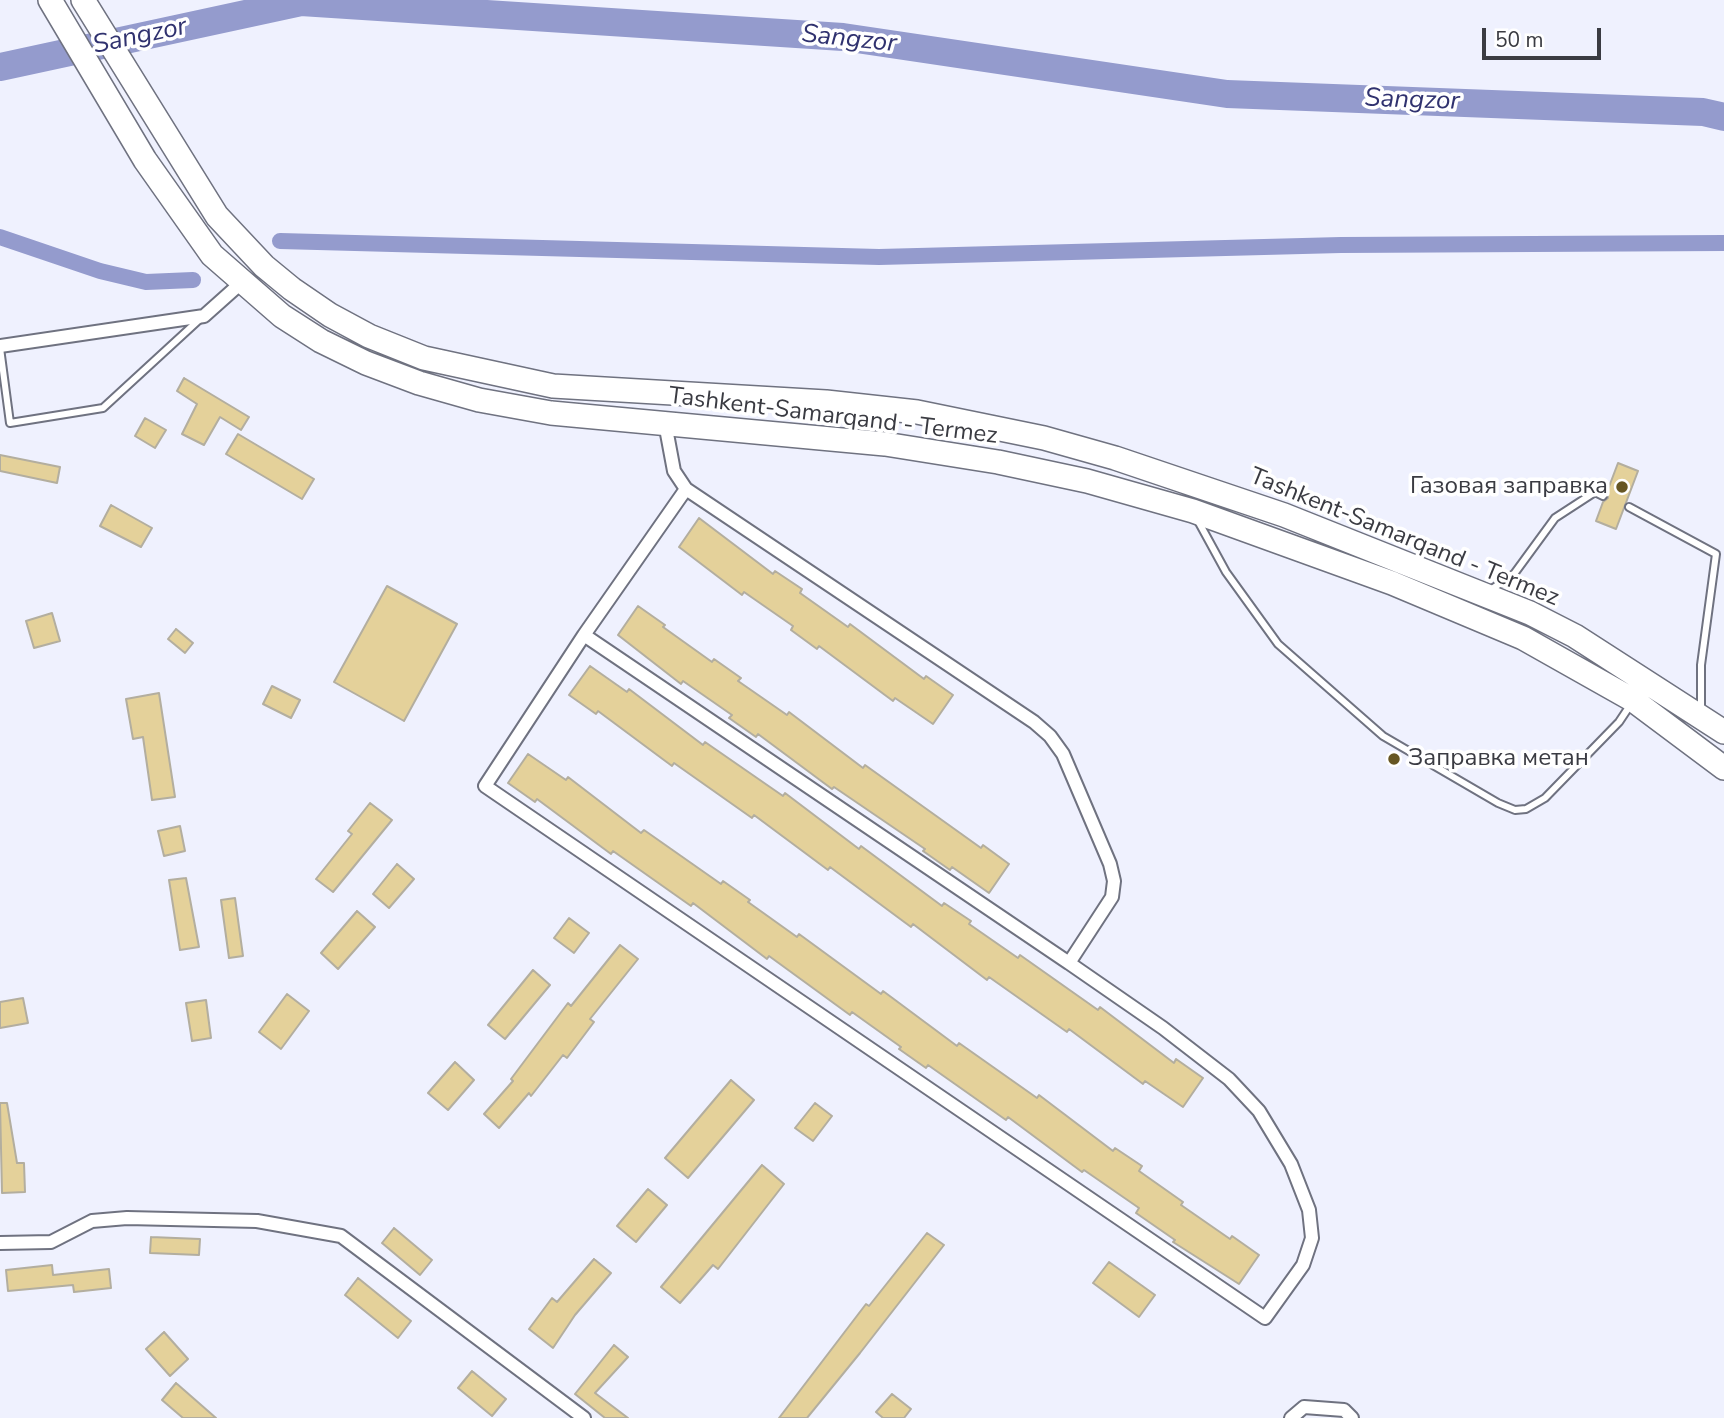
<!DOCTYPE html>
<html>
<head>
<meta charset="utf-8">
<style>
	body { margin:0 }
	#map { position:relative; width:1724px; height:1418px; overflow:hidden; background:#eff1fe; font-family:"Nunito Sans",sans-serif }
	canvas { display:block }
	.scale { position:absolute; left:1482px; top:28px; width:119px; height:32px; box-sizing:border-box; border:4px solid #3a3b42; border-top:0; padding-left:9px; font-size:21px; line-height:24px; white-space:nowrap; color:#3a3b42; -webkit-text-stroke:5px #fff; paint-order:stroke }
</style>
</head>
<body>
<div id="map">
<canvas width="1724" height="1418"></canvas>
<div class="scale">50 m</div>
</div>
<script>
const ctx = document.querySelector('canvas').getContext('2d');
ctx.lineJoin = 'round';
const toPath = rows => new Path2D(rows.map(r => 'M' + r).join(''));
function trace(path, color, width, dash) { ctx.strokeStyle = color; ctx.lineWidth = width; ctx.lineCap = dash ? 'butt' : 'round'; ctx.setLineDash(dash || []); ctx.stroke(path); }
function fillPath(path, color) { ctx.fillStyle = color; ctx.fill(path, 'evenodd'); }
function drawText(font, color, halo, rows, align = 'center') {
  ctx.font = font + ' "Nunito Sans",sans-serif'; ctx.lineWidth = 7; ctx.setLineDash([]); ctx.textBaseline = 'middle'; ctx.strokeStyle = halo; ctx.fillStyle = color; for (const [text, x, y, turn = 0] of rows) {
    ctx.save(); ctx.translate(x, y); ctx.rotate((+turn || 0) * Math.PI / 180); ctx.textAlign = isNaN(turn) ? turn : align; if (halo) ctx.strokeText(text, 0, 0); ctx.fillText(text, 0, 0); ctx.restore();
  }
}
trace(toPath([
	[0,237,100,271,146,282,193,280],
	[280,241,879,257,1341,245,1724,243]
]), '#949bcd', 16);
trace(toPath([
	[0,67,301,2,843,37,1227,94,1703,112,1724,117]
]), '#949bcd', 28);
const building = toPath([
	[184,378,249,417,241,430,220,417,204,445,182,434,197,404,177,391,184,378],
	[145,418,166,430,155,448,135,436,145,418],
	[238,434,314,479,302,499,226,454,238,434],
	[0,455,60,467,57,483,0,471,0,455],
	[1618,463,1638,471,1616,529,1596,521,1603,502,1608,498,1607,492,1618,463],
	[111,505,152,528,141,547,100,526,111,505],
	[699,518,773,574,775,571,802,589,800,593,848,627,850,624,924,679,926,676,953,695,933,724,895,698,893,701,819,646,817,649,791,630,793,626,744,592,742,595,679,547,699,518],
	[387,586,457,624,404,721,334,682,387,586],
	[638,606,665,625,663,627,712,662,714,659,741,678,738,681,787,715,789,712,863,768,865,765,981,848,983,845,1009,864,989,893,952,867,950,870,923,851,925,849,834,787,832,789,758,734,756,737,729,718,732,715,683,681,681,684,618,635,638,606],
	[52,613,60,641,34,648,26,621,52,613],
	[176,629,193,643,185,653,168,639,176,629],
	[590,666,627,692,629,689,703,745,705,742,783,796,785,793,859,849,861,846,942,906,944,903,971,921,969,924,1018,958,1020,955,1098,1010,1100,1007,1174,1063,1176,1059,1203,1078,1183,1107,1145,1081,1143,1084,1069,1029,1067,1032,989,977,987,980,913,924,911,927,830,867,828,870,754,815,752,818,674,763,672,766,598,711,596,714,569,695,590,666],
	[272,686,300,700,291,718,263,704,272,686],
	[159,693,175,797,152,800,143,737,133,739,126,699,159,693],
	[528,754,566,780,568,777,641,833,644,830,721,884,723,881,750,900,748,902,797,937,799,934,881,994,883,991,957,1046,959,1043,1037,1098,1039,1095,1113,1151,1115,1148,1142,1166,1139,1171,1183,1202,1181,1205,1230,1239,1232,1236,1259,1255,1239,1284,1173,1242,1175,1240,1136,1213,1139,1208,1084,1170,1082,1172,1008,1117,1006,1120,928,1065,926,1068,899,1049,901,1047,852,1012,850,1015,769,956,767,959,693,903,691,906,613,851,611,854,537,799,535,802,508,783,528,754],
	[370,803,392,820,333,892,316,879,352,834,348,831,370,803],
	[180,826,185,851,164,856,158,831,180,826],
	[397,864,414,879,389,908,373,894,397,864],
	[186,878,199,947,180,950,169,880,186,878],
	[235,898,243,956,229,958,221,900,235,898],
	[357,911,375,927,338,969,321,953,357,911],
	[569,918,589,933,574,953,554,938,569,918],
	[620,945,638,959,590,1019,594,1022,567,1058,563,1055,531,1096,529,1093,499,1128,484,1114,513,1081,511,1079,568,1003,571,1006,620,945],
	[533,970,550,985,505,1039,488,1025,533,970],
	[287,994,309,1011,281,1049,259,1032,287,994],
	[23,998,28,1023,0,1028,0,1002,23,998],
	[206,1000,211,1038,192,1041,186,1003,206,1000],
	[455,1062,474,1080,448,1110,428,1093,455,1062],
	[731,1080,754,1100,688,1178,665,1158,731,1080],
	[0,1103,7,1103,17,1163,24,1163,25,1192,2,1193,0,1103],
	[815,1103,832,1116,813,1141,795,1128,815,1103],
	[762,1165,784,1184,718,1269,713,1265,680,1303,661,1287,762,1165],
	[648,1189,667,1205,636,1242,617,1226,648,1189],
	[394,1228,432,1260,420,1275,382,1243,394,1228],
	[927,1233,944,1245,860,1353,807,1418,779,1418,866,1304,869,1306,927,1233],
	[151,1237,200,1239,199,1255,150,1253,151,1237],
	[594,1259,611,1273,575,1315,553,1348,529,1329,552,1298,557,1302,594,1259],
	[1109,1262,1155,1295,1139,1317,1093,1283,1109,1262],
	[52,1265,53,1275,109,1269,111,1288,74,1292,73,1285,8,1291,6,1270,52,1265],
	[358,1278,411,1321,398,1338,345,1295,358,1278],
	[164,1332,188,1359,170,1376,146,1349,164,1332],
	[614,1345,628,1357,595,1393,628,1418,605,1418,575,1394,614,1345],
	[472,1371,506,1399,492,1416,458,1388,472,1371],
	[176,1383,216,1418,183,1418,162,1400,176,1383],
	[892,1394,911,1409,904,1418,883,1418,876,1412,892,1394]
]);
fillPath(building, '#e4d19a');
trace(building, '#b3ae9f', 2);
const lane = toPath([
	[0,348,10,423,103,408,201,318],
	[1629,507,1716,554,1701,665,1701,712],
	[1197,519,1226,572,1278,644,1383,736,1498,803,1515,810,1526,809,1545,798,1619,722,1631,704],
	[1489,591,1514,574,1555,518,1595,492,1603,496]
]);
const street = toPath([
	[0,346,204,316,241,283],
	[665,423,674,471,686,489,1034,722,1050,736,1063,754,1110,864,1114,881,1112,897,1069,963,584,635,485,786,1265,1318,1303,1265,1312,1238,1309,1210,1291,1164,1259,1111,1229,1079,1163,1028,1069,963],
	[584,635,686,489],
	[0,1243,51,1242,92,1221,127,1218,257,1221,341,1236,584,1418],
	[1291,1418,1304,1407,1344,1410,1352,1418]
]);
const highway = toPath([
	[50,0,145,160,212,255,282,316,321,341,366,363,419,383,479,400,551,413,885,444,998,462,1087,481,1193,511,1392,583,1523,638,1633,700,1724,768],
	[83,0,217,216,264,266,292,289,330,315,369,336,424,358,553,386,826,402,917,412,1044,438,1115,458,1284,515,1530,613,1575,636,1724,732]
]);
trace(lane, '#6f7280', 10);
trace(street, '#6f7280', 16);
trace(highway, '#6f7280', 26);
trace(lane, '#fff', 6);
trace(street, '#fff', 12);
trace(highway, '#fff', 23);
for (const [x, y, r, color] of [
	[1622,487,7,"#665623"],
	[1394,759,7,"#665623"]
]) { const dot = new Path2D(); dot.arc(x, y, r, 0, 2 * Math.PI); ctx.fillStyle = color; ctx.fill(dot); trace(dot, '#fff', 2.5); }
drawText('24px', '#3a3b42', '#fff', [
	["Tashkent-Samarqand - Termez",833,417,7],
	["Tashkent-Samarqand - Termez",1404,538,22]
]);
drawText('24px', '#3a3b42', '#fff', [
	["Газовая заправка",1608,487],
	["Заправка метан",1408,759,"left"]
], 'right');
drawText('italic 26px', '#30326f', '#fff', [
	["Sangzor",140,37,-12],
	["Sangzor",849,40,6],
	["Sangzor",1412,101,2]
]);
</script>
</body>
</html>
